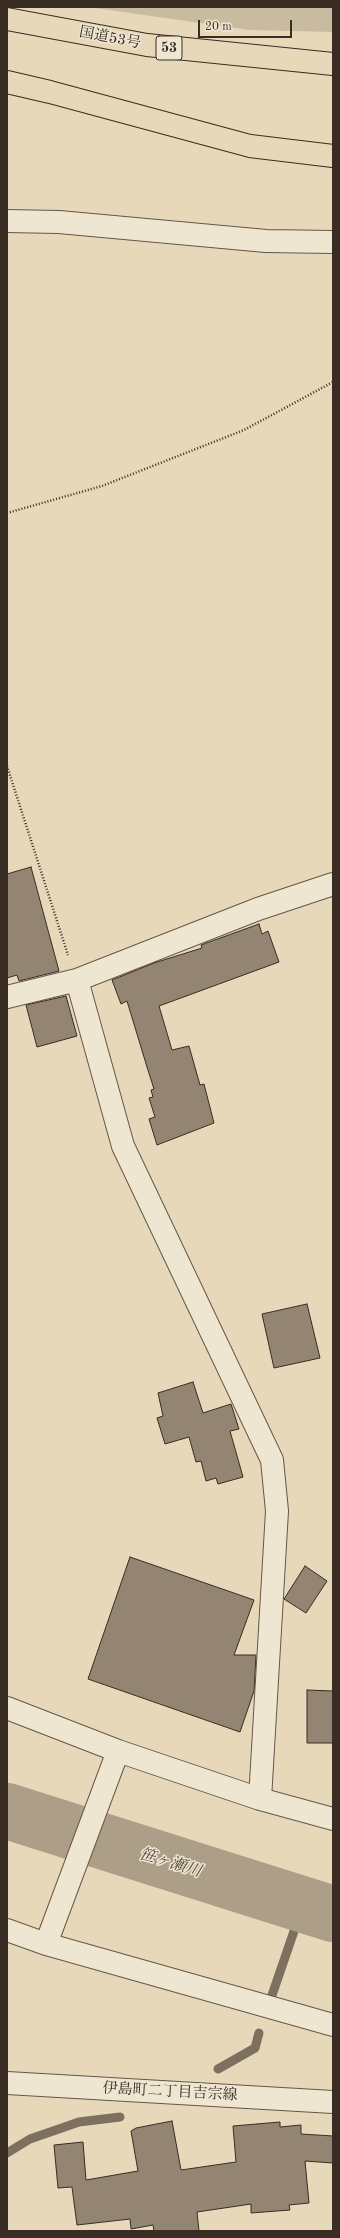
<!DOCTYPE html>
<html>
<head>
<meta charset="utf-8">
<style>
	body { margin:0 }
	#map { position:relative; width:340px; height:2238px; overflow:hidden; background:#e7d8ba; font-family:"Old Standard TT",serif }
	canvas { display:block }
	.frame { position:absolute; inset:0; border:8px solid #382c23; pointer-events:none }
	.scale { position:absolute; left:198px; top:20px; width:94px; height:18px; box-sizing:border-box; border:2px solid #382c23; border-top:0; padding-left:5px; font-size:12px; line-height:14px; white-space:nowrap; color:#382c23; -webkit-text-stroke:3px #efe6d2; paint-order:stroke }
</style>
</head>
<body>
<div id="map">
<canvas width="340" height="2238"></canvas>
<div class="frame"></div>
<div class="scale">20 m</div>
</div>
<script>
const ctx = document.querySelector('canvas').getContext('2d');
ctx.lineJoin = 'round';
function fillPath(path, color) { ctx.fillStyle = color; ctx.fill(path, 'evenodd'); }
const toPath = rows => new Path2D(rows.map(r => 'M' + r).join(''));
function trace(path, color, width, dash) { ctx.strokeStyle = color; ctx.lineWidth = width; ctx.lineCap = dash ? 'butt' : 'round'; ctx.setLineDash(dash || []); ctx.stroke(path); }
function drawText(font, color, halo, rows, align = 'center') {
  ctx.font = font + ' "Old Standard TT","Noto Serif JP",serif'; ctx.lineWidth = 3; ctx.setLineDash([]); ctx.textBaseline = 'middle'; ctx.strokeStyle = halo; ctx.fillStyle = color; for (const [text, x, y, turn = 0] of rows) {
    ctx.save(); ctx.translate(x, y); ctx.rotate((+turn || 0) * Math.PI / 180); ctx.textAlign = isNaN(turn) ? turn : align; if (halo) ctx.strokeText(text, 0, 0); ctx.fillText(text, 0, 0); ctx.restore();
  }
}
fillPath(toPath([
	[88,7,333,7,333,32,249,30]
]), '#c9bba0');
trace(toPath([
	[270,2001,303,1905],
	[218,2069,255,2048,259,2033],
	[7,2153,30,2139,79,2122,120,2117]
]), '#7e705f', 9);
trace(toPath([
	[7,1811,333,1914]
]), '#ac9e87', 56);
const building = toPath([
	[31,867,59,971,19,981,17,975,7,978,7,874,31,867],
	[259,924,262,934,268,931,279,962,159,1006,172,1050,189,1046,200,1085,204,1084,214,1123,157,1145,149,1119,155,1117,149,1098,153,1097,151,1090,154,1089,147,1067,127,1001,121,1004,112,980,154,963,202,948,201,945,259,924],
	[66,996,77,1036,37,1047,26,1005,66,996],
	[307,1304,320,1358,274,1368,262,1314,307,1304],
	[193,1382,203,1413,231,1404,239,1429,230,1431,243,1477,218,1484,216,1478,206,1481,201,1461,196,1462,189,1437,165,1444,157,1418,163,1416,158,1393,193,1382],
	[130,1557,254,1600,234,1655,256,1655,254,1691,240,1732,88,1679,130,1557],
	[305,1566,327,1581,306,1613,284,1599,305,1566],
	[307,1690,333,1691,333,1743,307,1743,307,1690],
	[172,2121,181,2170,236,2162,233,2126,280,2122,280,2127,301,2125,301,2134,333,2136,333,2163,305,2161,309,2203,289,2205,290,2210,251,2213,251,2204,197,2212,199,2231,154,2231,153,2225,131,2229,130,2219,77,2225,72,2187,58,2188,54,2145,83,2142,86,2180,138,2171,131,2131,136,2128,172,2121]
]);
fillPath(building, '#938572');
trace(building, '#382c23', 1);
const minor = toPath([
	[7,221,59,222,266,241,333,242],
	[77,980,123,1146,272,1460,277,1511,260,1799],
	[7,997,77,980,258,909,333,884],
	[7,1708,118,1751,260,1799,333,1819],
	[7,1930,46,1944,333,2025],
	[46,1944,118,1751]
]);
const tertiary = toPath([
	[7,2083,333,2102]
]);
const trunk = toPath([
	[7,19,147,45,333,64],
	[7,82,50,92,250,146,333,156]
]);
trace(minor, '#645749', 24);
trace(tertiary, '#645749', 24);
trace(trunk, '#382c23', 24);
trace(toPath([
	[7,513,102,486,244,430,333,382],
	[7,766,68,955]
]), '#382c23', 2.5, [1, 2]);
trace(minor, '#efe6d2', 22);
trace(tertiary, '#efe6d2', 22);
trace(trunk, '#e7d8ba', 22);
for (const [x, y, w] of [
	[169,48,26]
]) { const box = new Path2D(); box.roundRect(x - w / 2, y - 12, w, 24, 3); ctx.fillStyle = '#efe6d2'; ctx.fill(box); trace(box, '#382c23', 1); }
drawText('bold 14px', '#382c23', null, [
	["53",169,48]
]);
drawText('15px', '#382c23', '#efe6d2', [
	["国道53号",110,38,11],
	["伊島町二丁目吉宗線",170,2092,3]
]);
drawText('italic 16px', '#55483c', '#efe6d2', [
	["笹ヶ瀬川",170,1863,17]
]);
</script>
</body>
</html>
